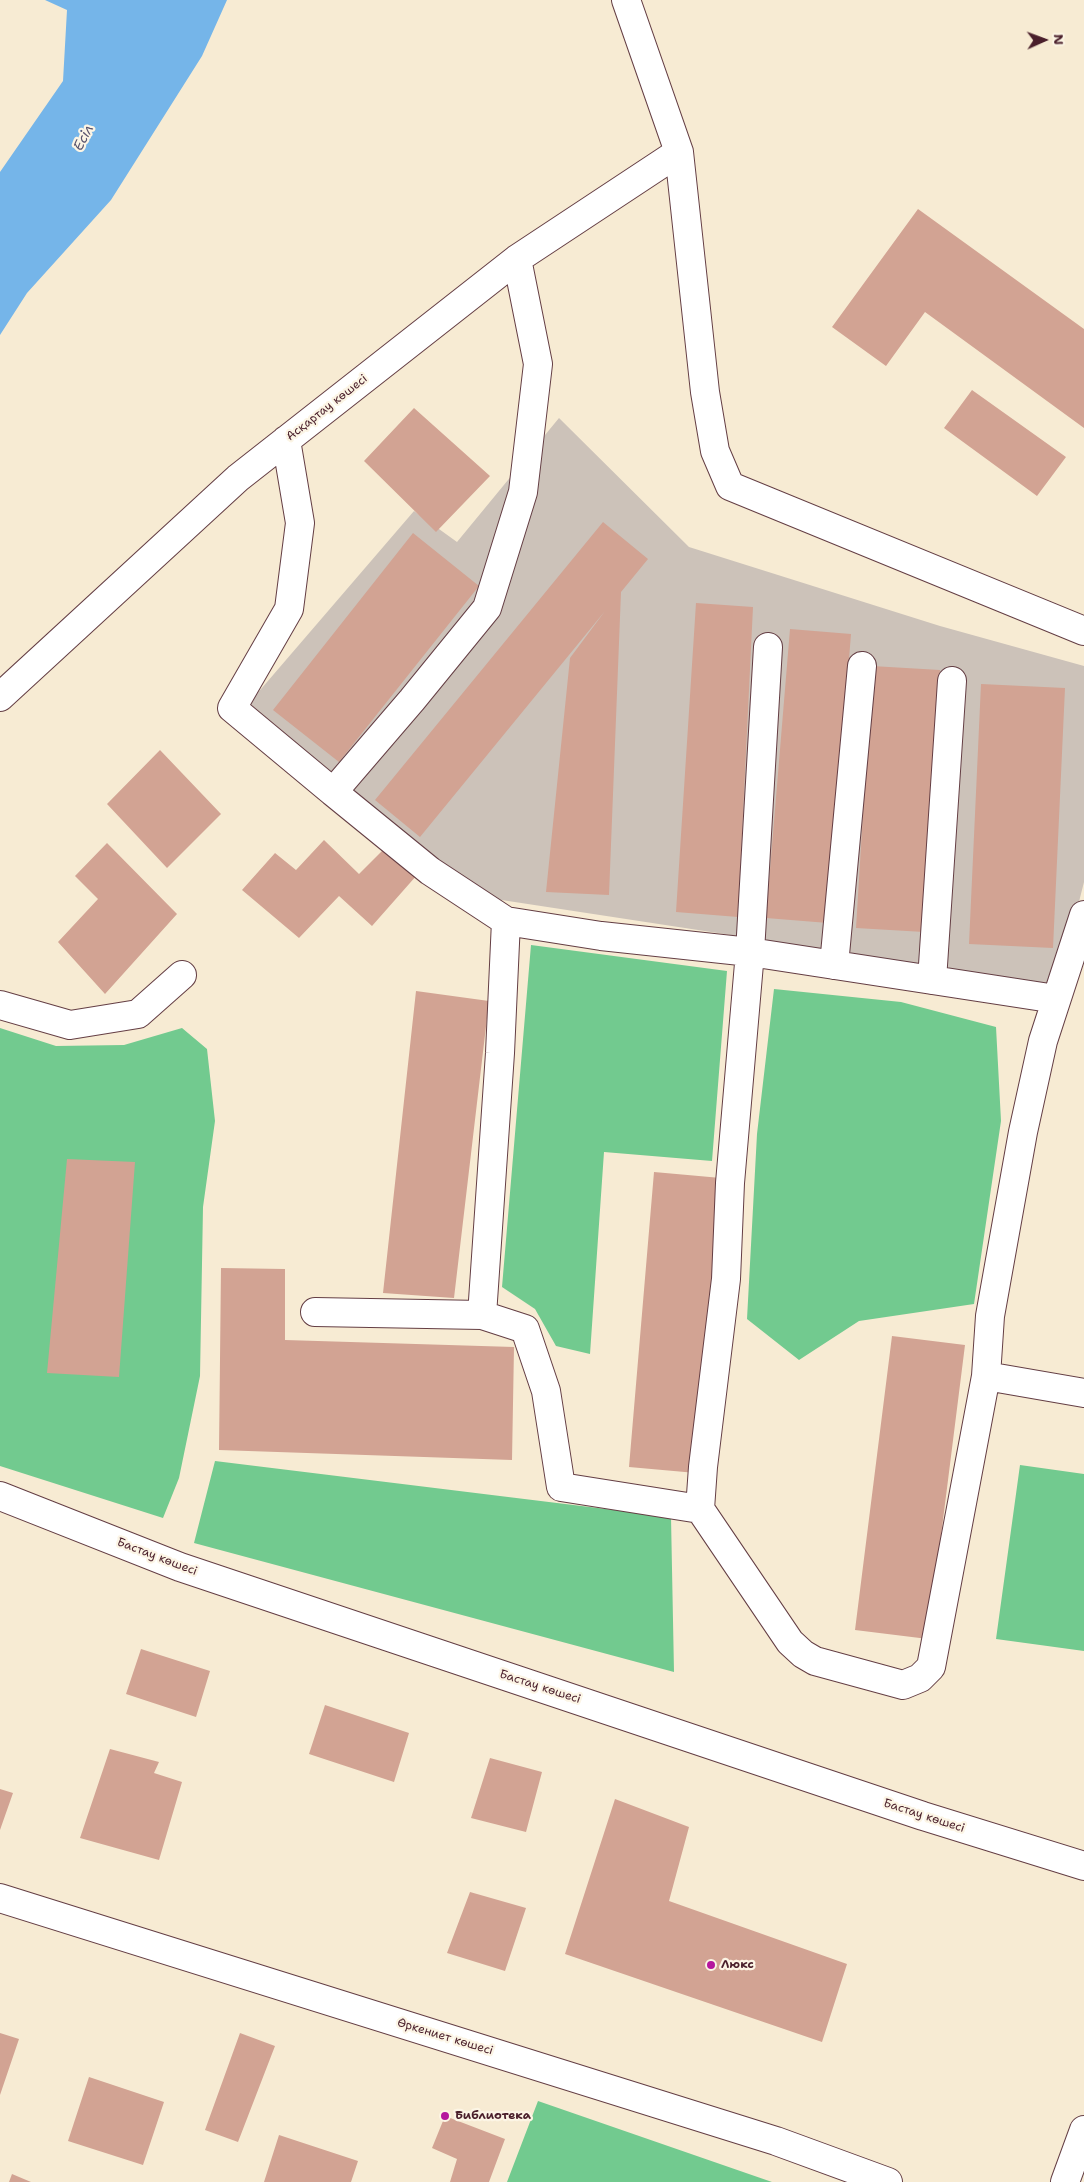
<!DOCTYPE html>
<html>
<head>
<meta charset="utf-8">
<style>
	body { margin:0 }
	#map { position:relative; width:1084px; height:2182px; overflow:hidden; background:#f7ebd3; font-family:"Shantell Sans",sans-serif }
	canvas { display:block }
	.north { position:absolute; left:1019px; top:15px; width:50px; height:50px; -webkit-text-stroke:4px #fcf5e5; paint-order:stroke; rotate:88deg; font-size:14px; font-weight:700; line-height:20px; text-align:center; color:#4a1f2b }
	.north::after { content:''; display:block; margin:auto; width:18px; height:22px; background:#4a1f2b; clip-path:polygon(50% 0,100% 100%,50% 72%,0 100%) }
</style>
</head>
<body>
<div id="map">
<canvas width="1084" height="2182"></canvas>
<div class="north">N</div>
</div>
<script>
const ctx = document.querySelector('canvas').getContext('2d');
ctx.lineJoin = 'round';
function fillPath(path, color) { ctx.fillStyle = color; ctx.fill(path, 'evenodd'); }
const toPath = rows => new Path2D(rows.map(r => 'M' + r).join(''));
function trace(path, color, width, dash) { ctx.strokeStyle = color; ctx.lineWidth = width; ctx.lineCap = dash ? 'butt' : 'round'; ctx.setLineDash(dash || []); ctx.stroke(path); }
function drawText(font, color, halo, rows, align = 'center') {
  ctx.font = font + ' "Shantell Sans",sans-serif'; ctx.lineWidth = 4.5; ctx.setLineDash([]); ctx.textBaseline = 'middle'; ctx.strokeStyle = halo; ctx.fillStyle = color; for (const [text, x, y, turn = 0] of rows) {
    ctx.save(); ctx.translate(x, y); ctx.rotate((+turn || 0) * Math.PI / 180); ctx.textAlign = isNaN(turn) ? turn : align; if (halo) ctx.strokeText(text, 0, 0); ctx.fillText(text, 0, 0); ctx.restore();
  }
}
fillPath(toPath([
	[559,418,689,547,940,626,1084,666,1084,882,1058,985,482,897,249,703,414,511,457,542]
]), '#ccc2b9');
fillPath(toPath([
	[531,945,727,971,712,1161,604,1152,590,1354,556,1346,535,1309,502,1287],
	[774,989,901,1002,996,1027,1001,1121,974,1304,859,1321,799,1360,747,1319,757,1134],
	[0,1028,56,1046,124,1045,182,1028,207,1049,215,1121,203,1207,200,1376,179,1478,163,1518,0,1466],
	[215,1461,671,1517,674,1672,194,1543],
	[1020,1465,1084,1474,1084,1651,996,1639],
	[538,2101,772,2182,507,2182]
]), '#72ca8f');
fillPath(toPath([
	[45,0,227,0,202,56,111,200,27,293,0,335,0,172,63,81,67,10]
]), '#75b5e9');
fillPath(toPath([
	[918,209,1084,329,1084,428,925,312,886,366,832,327],
	[972,390,1066,457,1037,496,944,428],
	[414,408,490,476,436,532,364,461],
	[603,522,648,559,621,592,609,895,546,892,570,658,605,611,420,837,375,800],
	[413,533,479,586,339,762,273,710],
	[696,603,753,607,738,917,676,912],
	[790,629,851,634,828,923,766,918],
	[872,666,940,670,924,932,856,928],
	[981,684,1065,688,1053,948,969,944],
	[160,750,221,814,167,868,107,804],
	[324,840,359,874,388,845,417,875,372,926,339,896,299,938,242,890,275,853,296,870],
	[107,843,177,914,105,994,58,942,98,899,75,876],
	[416,991,489,1001,454,1298,383,1293],
	[67,1159,135,1162,119,1377,47,1373],
	[654,1172,721,1178,696,1473,629,1467],
	[221,1268,285,1269,285,1340,514,1347,512,1460,219,1450],
	[892,1336,965,1345,928,1639,855,1630],
	[141,1649,210,1671,196,1717,126,1694],
	[325,1705,409,1733,394,1782,309,1754],
	[110,1749,159,1762,154,1773,182,1782,159,1860,80,1838],
	[490,1758,542,1772,526,1832,471,1818],
	[0,1789,13,1793,0,1830],
	[615,1799,689,1827,669,1901,847,1964,822,2042,565,1954],
	[470,1892,526,1908,505,1971,447,1953],
	[0,2033,19,2039,0,2095],
	[240,2033,275,2046,238,2142,205,2130],
	[89,2077,164,2102,143,2165,68,2141],
	[445,2116,505,2139,489,2182,450,2182,457,2159,432,2148],
	[279,2135,358,2161,351,2182,264,2182],
	[12,2174,31,2182,9,2182]
]), '#d2a393');
const minor = toPath([
	[626,0,679,152,705,392,715,451,730,486,1084,631],
	[286,440,300,523,289,609,232,708,333,792,412,700,487,608,523,492,538,364,517,259],
	[0,697,238,478,517,259,679,152],
	[506,921,601,936,750,952,768,647],
	[834,965,862,666],
	[932,980,952,681],
	[1056,999,750,952,730,1183,726,1279,703,1467,700,1509,790,1642,803,1654,815,1661,903,1685,920,1678,931,1667,986,1376,990,1316,1023,1132,1043,1041,1084,915],
	[0,1005,70,1025,138,1014,182,975],
	[315,1312,482,1315,500,1053,506,921,430,871,333,792],
	[482,1315,525,1329,546,1391,561,1487,700,1509],
	[986,1376,1084,1393],
	[0,1496,180,1567,923,1816,1084,1866],
	[0,1898,776,2141,888,2182],
	[1065,2182,1084,2130]
]);
trace(minor, '#643e44', 30);
trace(minor, '#fff', 28);
for (const [x, y, r, color] of [
	[711,1965,5,"#b5179e"],
	[445,2116,5,"#b5179e"]
]) { const dot = new Path2D(); dot.arc(x, y, r, 0, 2 * Math.PI); ctx.fillStyle = color; ctx.fill(dot); trace(dot, '#fcf5e5', 2); }
drawText('12px', '#4a1f2b', '#fcf5e5', [
	["Асқартау көшесі",327,408,-38],
	["Бастау көшесі",157,1557,21],
	["Бастау көшесі",540,1687,18],
	["Бастау көшесі",924,1816,18],
	["Өркениет көшесі",445,2037,17]
]);
drawText('bold 12px', '#4a1f2b', '#fcf5e5', [
	["Люкс",721,1965],
	["Библиотека",455,2116]
], 'left');
drawText('italic 14px', '#59546e', '#fcf5e5', [
	["Есіл",84,138,-62]
]);
</script>
</body>
</html>
